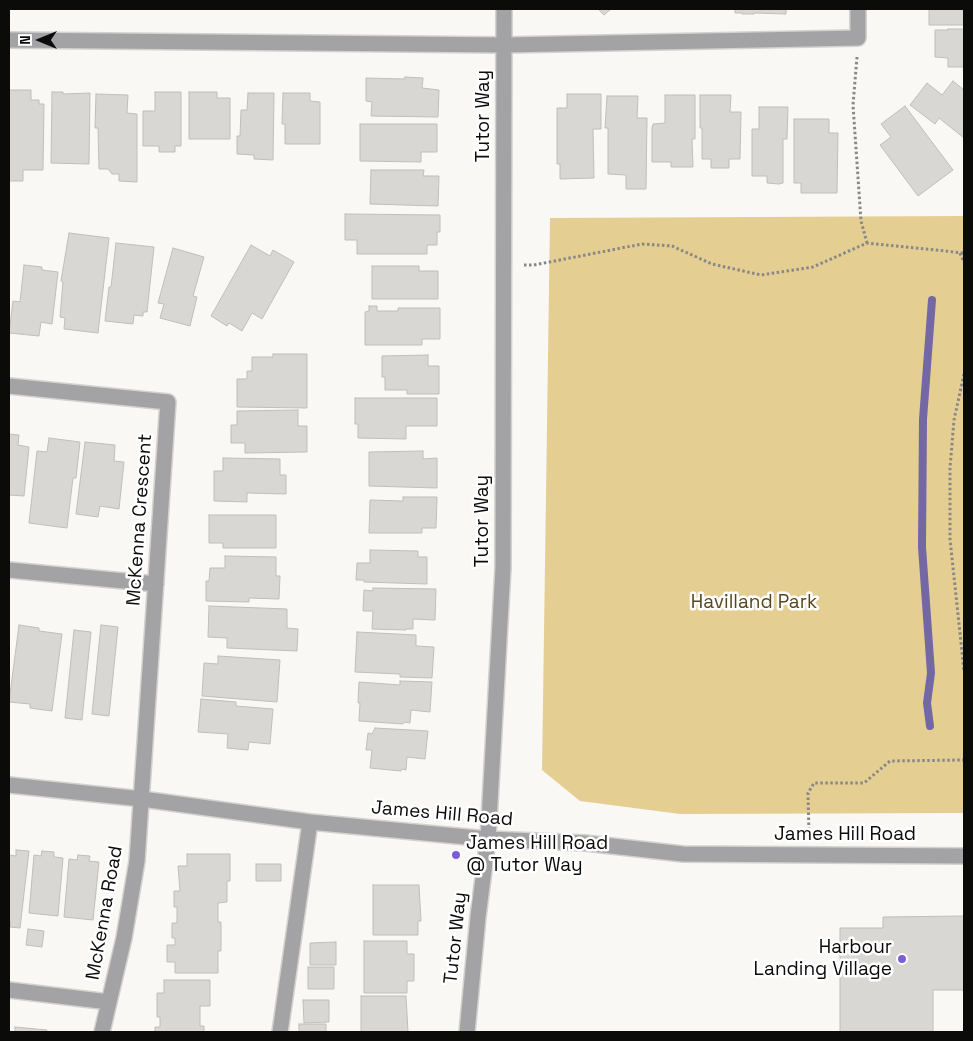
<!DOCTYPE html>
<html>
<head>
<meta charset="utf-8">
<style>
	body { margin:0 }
	#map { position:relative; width:973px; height:1041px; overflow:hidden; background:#f9f8f5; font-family:"Space Grotesk",sans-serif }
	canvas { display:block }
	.frame { position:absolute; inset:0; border:10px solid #0b0b0a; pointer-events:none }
	.north { position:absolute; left:15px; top:15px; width:50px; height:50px; -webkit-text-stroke:4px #fff; paint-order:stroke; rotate:270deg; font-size:14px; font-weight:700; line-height:20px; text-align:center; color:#0b0b0a }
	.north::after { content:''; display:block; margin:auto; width:18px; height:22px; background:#0b0b0a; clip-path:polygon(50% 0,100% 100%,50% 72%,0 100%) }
</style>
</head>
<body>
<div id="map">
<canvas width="973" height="1041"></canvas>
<div class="frame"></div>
<div class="north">N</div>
</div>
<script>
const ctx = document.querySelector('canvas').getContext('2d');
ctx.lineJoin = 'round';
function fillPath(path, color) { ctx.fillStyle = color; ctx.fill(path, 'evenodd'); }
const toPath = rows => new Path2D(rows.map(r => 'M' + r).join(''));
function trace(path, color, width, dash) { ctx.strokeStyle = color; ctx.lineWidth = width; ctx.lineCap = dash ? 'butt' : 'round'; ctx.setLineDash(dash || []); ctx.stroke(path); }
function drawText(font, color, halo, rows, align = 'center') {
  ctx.font = font + ' "Space Grotesk",sans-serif'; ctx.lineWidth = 5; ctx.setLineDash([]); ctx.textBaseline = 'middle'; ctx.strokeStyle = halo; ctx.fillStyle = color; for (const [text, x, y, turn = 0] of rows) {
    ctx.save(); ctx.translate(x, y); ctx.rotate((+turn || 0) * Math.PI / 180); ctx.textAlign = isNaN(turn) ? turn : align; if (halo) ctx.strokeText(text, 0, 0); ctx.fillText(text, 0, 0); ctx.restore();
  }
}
fillPath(toPath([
	[964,216,964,813,680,814,580,801,542,770,550,218]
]), '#e5ce92');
trace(toPath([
	[930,726,927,703,931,673,922,547,923,419,932,300]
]), '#7367a4', 8);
const building = toPath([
	[598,9,665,9,611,9,604,15,598,9],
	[735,9,786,9,786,14,754,13,754,14,742,14,742,13,735,13,735,9],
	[929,9,964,9,964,25,929,25,929,9],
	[948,29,964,29,964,67,948,67,948,58,935,57,935,30,948,30,948,29],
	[405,77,423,78,422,88,439,90,438,117,371,116,372,102,366,101,366,78,405,79,405,77],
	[953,81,964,90,964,138,939,118,935,124,910,105,927,83,942,95,953,81],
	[9,90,31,90,31,100,39,100,39,104,44,104,43,170,23,170,23,181,9,181,9,90],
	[52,92,63,92,63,94,90,93,89,164,51,163,52,92],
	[155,92,181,92,181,146,175,146,175,152,159,152,159,146,143,146,143,111,155,111,155,92],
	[189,92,217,92,217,98,230,98,230,139,189,139,189,92],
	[248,93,274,93,273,160,254,159,254,155,237,154,237,136,240,136,241,110,247,110,248,93],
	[283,93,310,93,310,101,320,102,320,144,285,144,285,124,282,124,283,93],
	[96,94,128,95,127,113,137,114,137,182,119,181,119,174,112,174,108,169,99,169,98,128,95,128,96,94],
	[567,94,601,94,601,129,593,129,594,178,560,179,560,164,557,164,557,108,567,108,567,94],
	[665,95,695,95,695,139,692,139,693,167,671,167,671,162,652,162,652,128,653,124,665,123,665,95],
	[700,95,731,95,730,112,741,112,740,159,729,159,729,168,711,168,711,159,702,159,702,128,700,128,700,95],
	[607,96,638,96,637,118,647,118,646,189,626,189,626,175,608,174,608,128,605,128,607,96],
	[905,106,953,170,918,196,880,145,891,137,881,124,905,106],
	[759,107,788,107,787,139,783,139,783,183,779,184,767,183,767,176,752,176,752,129,759,129,759,107],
	[794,119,829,119,829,133,838,133,837,193,801,193,801,183,794,183,794,119],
	[360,124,437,124,437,152,421,152,421,162,360,161,360,124],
	[371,170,424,170,423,176,439,176,438,206,370,204,371,170],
	[345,214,440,215,440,232,437,232,437,245,427,245,427,254,357,254,357,240,345,240,345,214],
	[69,233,109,238,98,333,64,329,65,318,60,317,63,282,61,281,69,233],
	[116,243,154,247,147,312,143,312,143,316,134,315,133,324,105,321,109,287,111,287,116,243],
	[251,245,270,256,273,250,294,262,262,319,252,313,242,331,229,323,227,326,211,316,251,245],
	[173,248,204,257,193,296,197,297,190,326,160,318,164,304,158,303,173,248],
	[24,265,42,267,42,270,58,272,52,324,41,322,39,336,9,333,13,301,20,302,24,265],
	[372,266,419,266,419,271,438,271,438,299,372,299,372,266],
	[369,306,377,306,377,311,398,311,398,308,440,308,440,339,422,339,422,345,365,345,365,312,369,311,369,306],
	[273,354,307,354,307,408,237,407,237,379,247,379,247,371,252,371,252,357,273,357,273,354],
	[428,355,428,366,439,366,439,394,407,394,407,390,385,390,385,377,382,377,382,356,428,355],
	[355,398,437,398,437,426,406,426,406,439,358,438,358,424,355,424,355,398],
	[298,410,298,426,307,426,307,452,245,453,245,443,231,443,231,425,237,425,237,411,298,410],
	[9,434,19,435,18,445,29,447,24,496,9,495,9,434],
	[49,438,80,442,76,478,73,478,67,528,29,523,37,451,47,452,49,438],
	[85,442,115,445,114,461,124,462,119,509,100,506,98,517,76,514,85,442],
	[423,451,423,459,437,458,437,488,369,486,369,452,423,451],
	[223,458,280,459,280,475,286,475,286,494,247,493,247,502,214,501,214,471,223,471,223,458],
	[403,497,437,497,436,528,422,528,422,533,369,533,370,500,403,501,403,497],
	[209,515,276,515,276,548,223,548,223,543,209,543,209,515],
	[370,550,418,551,418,557,427,557,427,584,364,582,364,580,356,580,357,563,370,563,370,550],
	[225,556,276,557,276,576,280,576,279,599,249,598,249,602,206,601,206,581,209,581,210,568,225,568,225,556],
	[373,588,436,589,435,620,413,619,413,629,406,629,406,630,372,629,373,611,363,611,364,590,373,591,373,588],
	[209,606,287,609,287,628,298,629,297,651,227,648,227,638,208,637,209,606],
	[19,625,39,628,39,631,62,634,52,711,30,708,30,704,9,702,19,625],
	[101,625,118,627,109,716,92,714,101,625],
	[74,630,91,632,82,720,65,718,74,630],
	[357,632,416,635,416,646,434,647,432,678,400,677,400,674,355,672,357,632],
	[218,656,280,660,277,702,202,696,204,663,218,664,218,656],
	[400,681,432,682,430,712,411,710,410,723,404,722,403,724,359,721,360,703,358,703,359,682,400,685,400,681],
	[201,699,236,702,236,706,273,709,270,744,249,742,248,750,227,748,228,734,198,732,201,699],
	[375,728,428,731,425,759,407,757,406,770,402,769,401,771,370,768,372,750,366,750,368,733,372,734,375,728],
	[16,850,29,851,20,928,10,927,10,921,9,921,9,855,16,856,16,850],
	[42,851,54,852,54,857,63,858,58,916,29,913,34,855,41,856,42,851],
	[187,854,230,854,230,881,227,881,227,902,218,903,218,922,221,922,221,951,218,951,218,973,175,973,175,962,167,962,167,945,175,945,175,938,172,938,172,923,177,923,177,907,174,907,174,891,180,891,178,866,187,866,187,854],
	[78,855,90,856,89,861,99,862,93,920,64,917,69,859,77,860,78,855],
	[256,864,281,864,281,881,256,881,256,864],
	[373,885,419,885,421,921,418,921,418,935,373,935,373,885],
	[964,916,964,990,933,990,933,1032,840,1032,840,928,883,928,883,917,964,916],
	[28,929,44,931,42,947,26,945,28,929],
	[364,941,407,941,407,954,414,954,414,981,407,981,407,993,364,993,364,941],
	[336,942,336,965,310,965,310,943,336,942],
	[308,967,334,967,334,989,308,989,308,967],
	[164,980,210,980,210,1006,200,1006,200,1026,204,1026,204,1032,155,1032,155,1027,160,1027,160,1017,157,1017,157,993,164,993,164,980],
	[361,996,406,996,408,1032,361,1032,361,996],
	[303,1000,329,1000,329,1022,304,1023,303,1000],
	[299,1024,326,1024,326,1032,299,1032,299,1024],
	[15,1027,47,1030,46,1032,15,1032,15,1027]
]);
fillPath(building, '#d8d7d4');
trace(building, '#bfbebb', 1);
const minor = toPath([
	[9,40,505,45,858,38,858,9],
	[9,386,168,402,137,861,124,938,102,1032],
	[9,570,156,584],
	[9,785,142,799,310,822,488,839,585,843,683,854,964,856],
	[9,990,109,1002],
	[280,1032,310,822],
	[467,1032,478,917,488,839,503,568,504,9]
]);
trace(minor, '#d3d2cf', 18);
trace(toPath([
	[857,57,853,105,861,221,867,243],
	[960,253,964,262],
	[524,265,534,265,642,244,672,246,712,264,761,275,813,267,867,243,964,253],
	[964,374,954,420,950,468,950,539,964,671],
	[809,835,808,793,814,783,864,783,890,761,964,760]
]), '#898886', 3, [2.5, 2.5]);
trace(minor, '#a3a3a5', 15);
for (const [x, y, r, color] of [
	[456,855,5,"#7e5ed8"],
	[902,959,5,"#7e5ed8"]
]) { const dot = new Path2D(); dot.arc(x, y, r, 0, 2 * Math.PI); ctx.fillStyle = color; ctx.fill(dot); trace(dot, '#fff', 2); }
drawText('19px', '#0b0b0a', '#fff', [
	["Tutor Way",484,116,-90],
	["McKenna Crescent",140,520,-86],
	["Tutor Way",483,521,-90],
	["James Hill Road",442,814,5],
	["James Hill Road",845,835],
	["McKenna Road",105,913,-80],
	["Tutor Way",456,938,-84]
]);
drawText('19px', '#57471e', '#fff', [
	["Havilland Park",754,603]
]);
drawText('19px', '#0b0b0a', '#fff', [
	["James Hill Road",466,844],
	["@ Tutor Way",466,866],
	["Harbour",892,948,"right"],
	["Landing Village",892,970,"right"]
], 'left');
</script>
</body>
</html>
